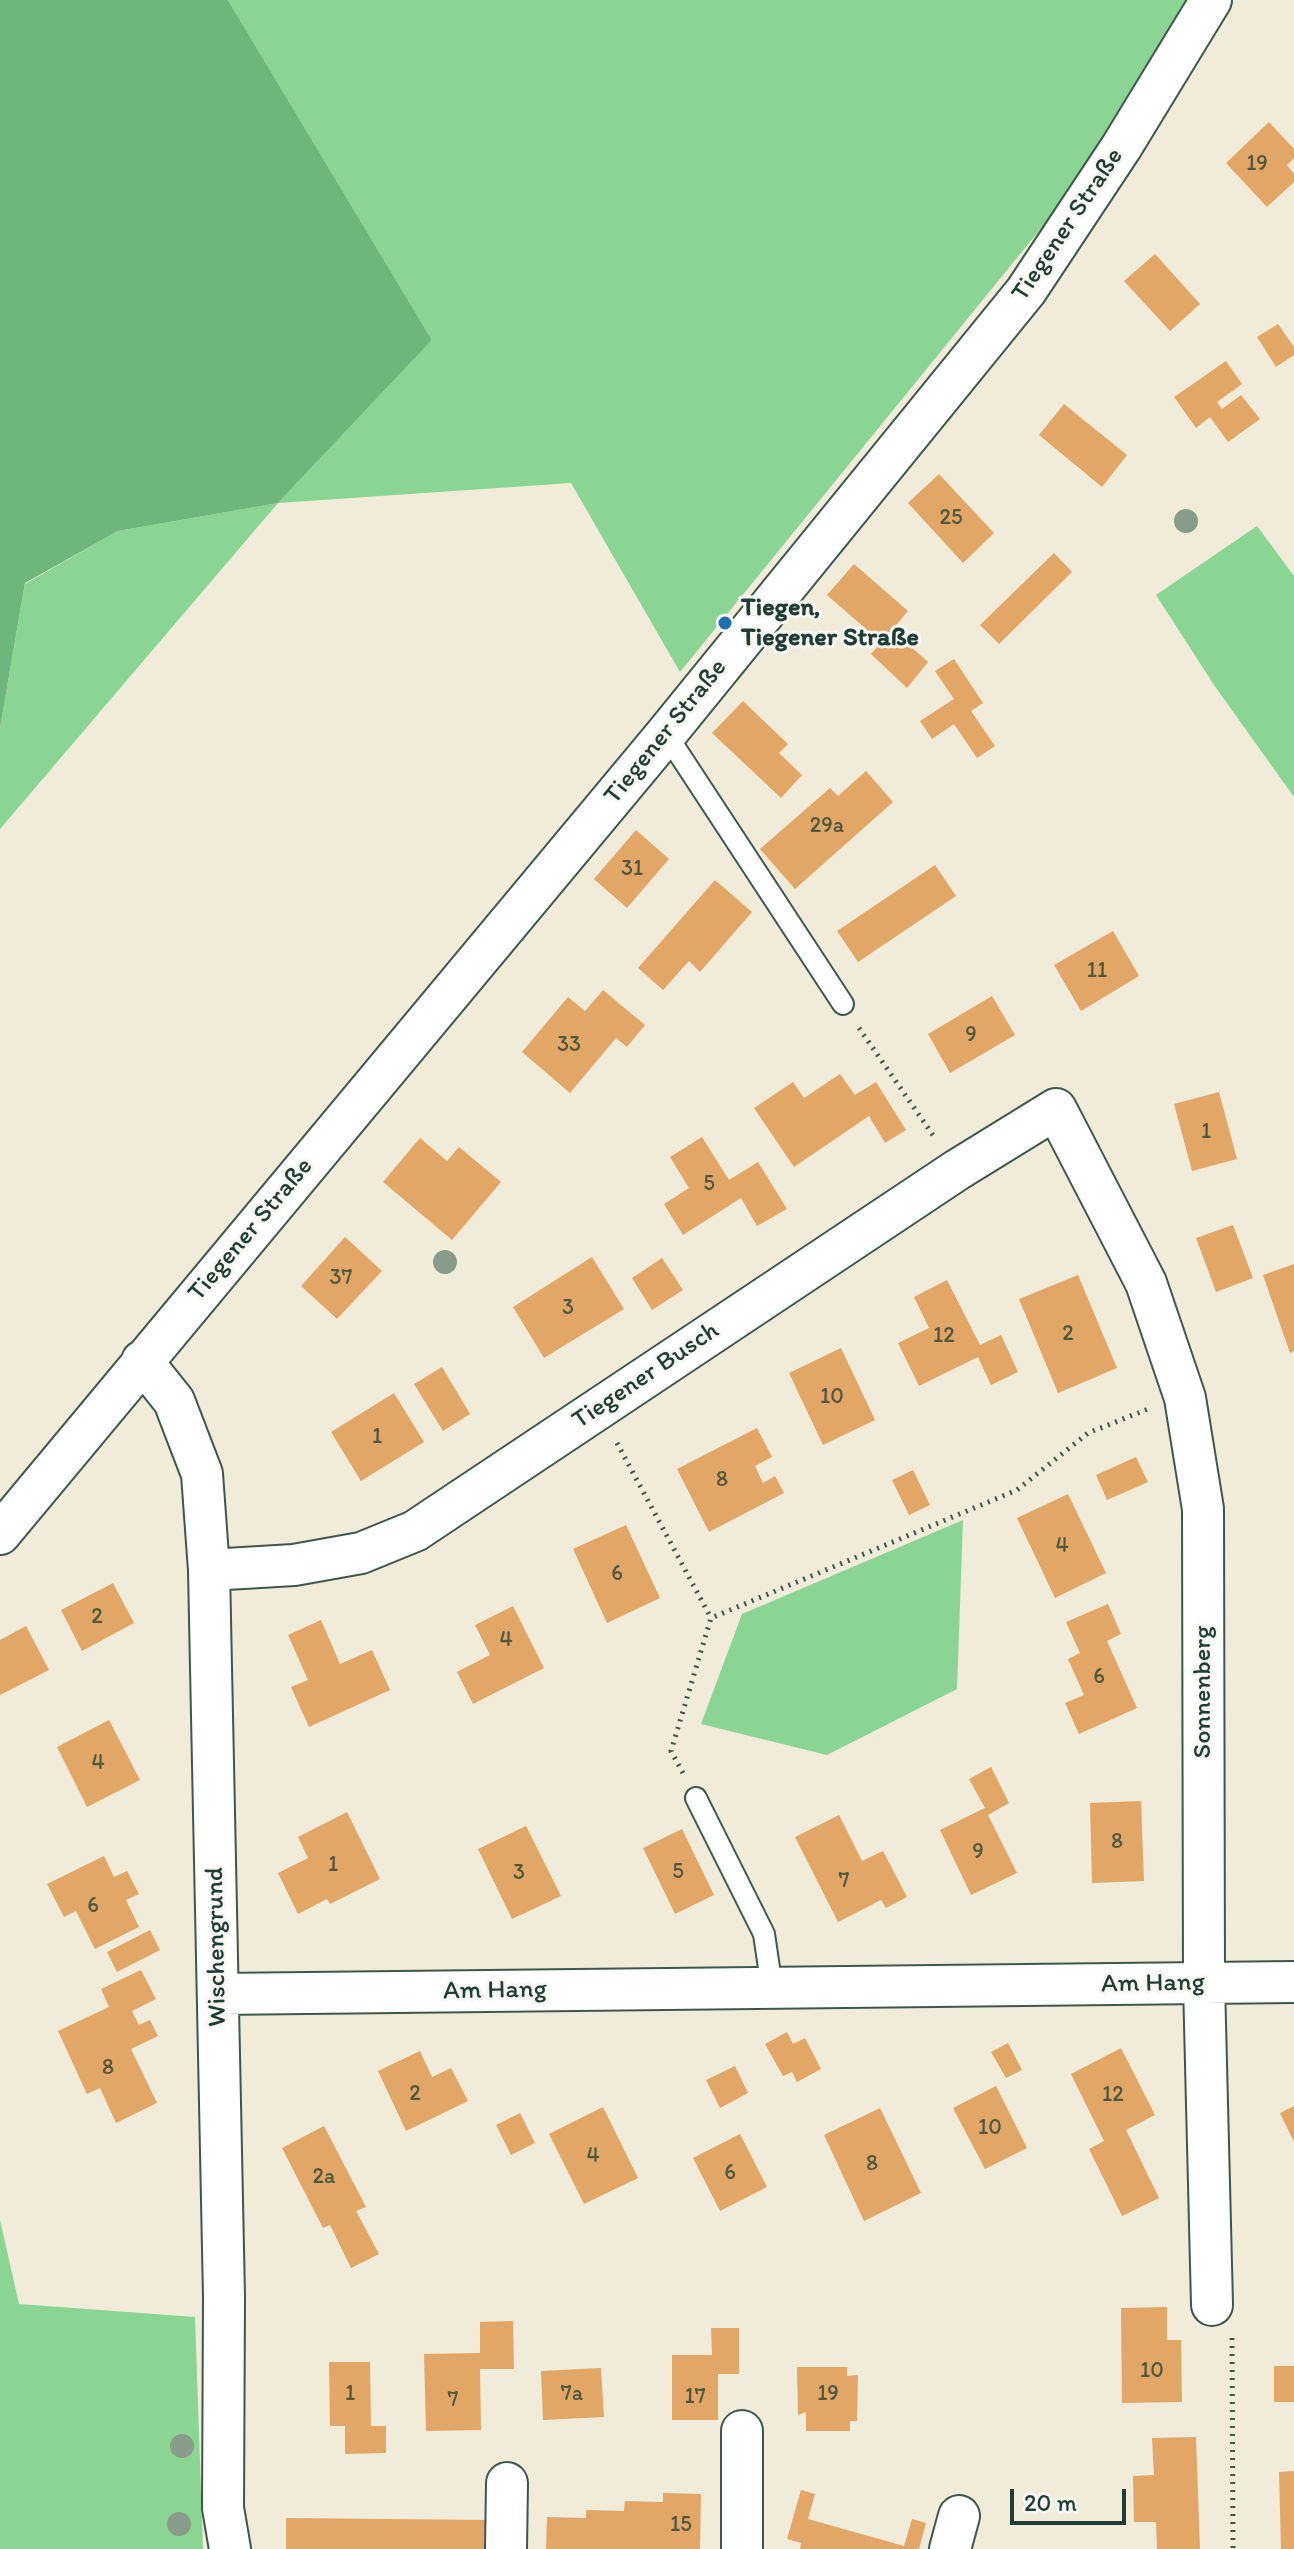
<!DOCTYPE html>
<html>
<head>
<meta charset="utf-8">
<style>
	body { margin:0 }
	#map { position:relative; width:1294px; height:2549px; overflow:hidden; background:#f1ebd9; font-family:Itim,sans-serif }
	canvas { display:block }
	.scale { position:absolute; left:1010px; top:2489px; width:116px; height:36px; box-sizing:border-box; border:4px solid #1f3d34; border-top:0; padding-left:10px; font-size:24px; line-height:28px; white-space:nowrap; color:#1f3d34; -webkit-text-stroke:6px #f6f6f2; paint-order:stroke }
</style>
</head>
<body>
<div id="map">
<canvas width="1294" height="2549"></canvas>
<div class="scale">20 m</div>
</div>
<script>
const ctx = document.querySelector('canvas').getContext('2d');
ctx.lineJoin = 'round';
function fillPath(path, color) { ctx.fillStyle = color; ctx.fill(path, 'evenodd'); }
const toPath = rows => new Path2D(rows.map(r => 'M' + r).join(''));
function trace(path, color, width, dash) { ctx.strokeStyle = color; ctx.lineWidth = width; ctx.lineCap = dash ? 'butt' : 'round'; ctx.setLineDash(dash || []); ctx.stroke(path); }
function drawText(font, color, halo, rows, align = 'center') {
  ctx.font = font + ' Itim,sans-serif'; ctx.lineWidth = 6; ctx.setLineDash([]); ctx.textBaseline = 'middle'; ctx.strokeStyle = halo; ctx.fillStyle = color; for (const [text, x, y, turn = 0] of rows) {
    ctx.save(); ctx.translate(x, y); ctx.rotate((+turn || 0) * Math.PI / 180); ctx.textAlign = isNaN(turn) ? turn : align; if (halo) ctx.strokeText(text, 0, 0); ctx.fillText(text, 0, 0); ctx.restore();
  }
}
fillPath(toPath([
	[228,0,1186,0,1060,205,680,672,571,483,278,503,0,829,0,728,25,584,118,531,278,503,432,340],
	[1257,526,1294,576,1294,797,1214,685,1156,595],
	[963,1520,957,1689,827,1755,701,1724,742,1614],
	[0,2220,19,2304,195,2317,203,2549,0,2549]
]), '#8ad593');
fillPath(toPath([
	[0,0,228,0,432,340,278,503,118,531,25,583,0,728]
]), '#6fb67d');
fillPath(toPath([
	[1269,122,1294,149,1294,158,1287,165,1294,174,1294,182,1267,207,1226,163],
	[1155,254,1200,304,1170,331,1124,281],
	[1278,324,1294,347,1294,355,1276,367,1257,337],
	[1226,361,1242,384,1217,402,1222,409,1241,395,1260,419,1228,442,1210,417,1196,428,1174,397],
	[1064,404,1127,455,1102,487,1039,435],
	[939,474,994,533,963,563,908,503],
	[1054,553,1072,572,999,644,980,625],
	[854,564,908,611,892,630,928,662,907,688,871,654,881,642,827,595],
	[954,659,983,703,971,711,995,746,977,758,954,724,932,739,920,721,954,699,935,671],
	[743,701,788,744,779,753,802,775,781,798,712,733],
	[866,771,893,802,795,889,760,849,830,788,838,796],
	[636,830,669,859,627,908,594,879],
	[935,865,956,896,858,962,837,931],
	[715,880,752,912,700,972,689,961,663,990,638,968],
	[1113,931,1139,976,1081,1011,1054,965],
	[603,990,645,1025,627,1047,616,1038,570,1093,522,1052,568,997,585,1011],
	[992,996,1015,1035,950,1073,928,1034],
	[840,1074,855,1095,876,1082,906,1130,885,1143,869,1116,794,1167,754,1108,793,1082,804,1098],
	[1219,1092,1237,1159,1192,1171,1174,1104],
	[702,1137,729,1180,758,1162,787,1209,757,1226,741,1198,683,1235,664,1204,689,1188,670,1157],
	[420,1138,447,1161,459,1147,501,1182,452,1240,383,1182],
	[1233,1225,1253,1278,1216,1292,1196,1238],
	[345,1237,382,1271,337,1319,301,1286],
	[592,1257,624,1309,544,1358,513,1307],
	[662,1258,683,1290,652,1310,632,1278],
	[1294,1264,1294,1351,1290,1353,1263,1275],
	[1078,1275,1117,1368,1058,1393,1019,1299],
	[947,1280,980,1345,1001,1335,1018,1372,991,1385,978,1357,919,1386,898,1343,929,1328,914,1297],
	[841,1348,875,1420,823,1445,789,1373],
	[442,1367,470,1414,443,1431,414,1384],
	[394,1393,424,1442,361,1481,331,1432],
	[757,1428,772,1457,755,1466,763,1483,775,1476,784,1493,709,1532,677,1469],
	[1136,1457,1148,1482,1107,1500,1096,1475],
	[913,1470,930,1505,909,1515,892,1480],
	[1068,1494,1106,1573,1055,1598,1017,1518],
	[626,1525,660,1598,607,1623,573,1549],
	[113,1583,134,1623,82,1651,61,1610],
	[1108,1604,1121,1634,1107,1641,1137,1708,1079,1734,1065,1703,1084,1695,1068,1659,1080,1653,1066,1622],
	[513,1606,544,1668,473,1704,457,1672,490,1655,475,1625],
	[321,1620,340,1664,372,1650,390,1690,309,1727,291,1687,308,1680,288,1635],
	[26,1626,49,1670,0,1695,0,1640],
	[109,1720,140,1780,87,1807,57,1747],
	[991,1767,1009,1803,988,1815,1017,1873,971,1895,940,1830,985,1808,969,1779],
	[1141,1801,1144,1881,1092,1883,1090,1803],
	[347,1812,380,1879,330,1904,327,1899,298,1914,278,1873,308,1858,298,1837],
	[839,1815,862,1861,883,1851,907,1897,886,1908,881,1900,838,1922,795,1837],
	[526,1826,561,1896,512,1919,478,1849],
	[682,1829,714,1895,675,1914,643,1848],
	[104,1856,114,1877,127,1871,139,1894,126,1900,139,1927,95,1949,76,1911,64,1917,47,1884],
	[150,1930,160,1950,117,1972,107,1952],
	[141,1970,156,1999,132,2011,139,2025,150,2020,158,2036,131,2049,157,2103,116,2123,100,2088,87,2094,58,2031,109,2007,101,1989],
	[787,2032,793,2044,805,2038,821,2069,797,2082,792,2072,783,2076,765,2044],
	[1008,2043,1022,2070,1006,2078,991,2052],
	[1121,2048,1155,2115,1126,2130,1159,2198,1122,2216,1089,2149,1104,2141,1071,2074],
	[420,2051,432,2077,451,2068,468,2101,406,2131,378,2071],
	[735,2066,748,2093,720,2108,706,2080],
	[996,2086,1027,2148,985,2169,953,2108],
	[1294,2106,1294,2142,1280,2113],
	[603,2107,638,2178,584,2204,549,2134],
	[880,2108,921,2193,864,2221,824,2135],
	[520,2113,535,2143,511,2155,496,2125],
	[324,2126,366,2207,356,2211,379,2254,351,2268,330,2225,323,2228,282,2148],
	[740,2134,767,2187,720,2211,693,2158],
	[1167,2307,1167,2340,1181,2340,1182,2402,1122,2403,1121,2308],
	[513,2321,514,2369,480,2369,481,2430,426,2431,424,2354,480,2353,480,2322],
	[711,2328,739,2328,739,2374,718,2374,718,2420,672,2420,672,2355,712,2355],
	[329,2362,370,2362,371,2426,386,2426,386,2453,345,2454,345,2426,330,2426],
	[1274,2366,1294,2366,1294,2402,1274,2402],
	[797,2367,847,2367,847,2376,858,2375,857,2421,850,2421,850,2431,806,2431,806,2412,798,2415],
	[601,2368,604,2417,543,2420,541,2371],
	[1196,2437,1200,2549,1157,2549,1156,2522,1134,2522,1133,2476,1154,2475,1152,2438],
	[1294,2471,1294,2549,1281,2549,1279,2472],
	[801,2490,815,2494,808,2519,904,2546,912,2519,926,2523,919,2549,800,2549,801,2543,787,2539],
	[663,2493,701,2494,700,2549,546,2549,547,2517,586,2518,586,2510,624,2511,625,2501,663,2502],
	[286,2518,489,2520,489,2549,286,2549]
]), '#e2a766');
const service = toPath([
	[666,734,843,1004],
	[696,1798,764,1934,772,1988]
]);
const minor = toPath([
	[142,1361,174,1401,202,1474,209,1570,224,2297,223,2508,230,2549],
	[0,1534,666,734,1026,291,1122,146,1211,0],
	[209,1570,294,1565,361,1553,415,1531,957,1170,1056,1109,1146,1283,1185,1398,1203,1509,1204,1983,1212,2305],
	[218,1994,1294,1982],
	[506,2549,507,2483],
	[742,2549,742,2431],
	[950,2549,959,2516]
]);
trace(service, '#3e574d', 24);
trace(minor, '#3e574d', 44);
trace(toPath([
	[859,1028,935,1138],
	[617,1443,711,1618],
	[683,1773,671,1751,711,1618,1017,1490,1088,1433,1148,1409],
	[1232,2338,1233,2549]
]), '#3e574d', 5, [2, 6]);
trace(service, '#fff', 20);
trace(minor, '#fff', 40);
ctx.fillStyle = '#899c89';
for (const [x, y] of [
	[1186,521],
	[445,1262],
	[182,2446],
	[179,2524]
]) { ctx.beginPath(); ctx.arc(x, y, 12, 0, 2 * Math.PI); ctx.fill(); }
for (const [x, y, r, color] of [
	[725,623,8,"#1f6fb2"]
]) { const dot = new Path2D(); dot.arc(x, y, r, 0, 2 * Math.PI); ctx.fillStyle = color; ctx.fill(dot); trace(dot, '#f6f6f2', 3); }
drawText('22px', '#505840', null, [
	["19",1257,164],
	["25",951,518],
	["29a",827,826],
	["31",632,869],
	["11",1097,971],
	["9",971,1035],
	["33",569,1045],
	["1",1206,1132],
	["5",709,1184],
	["37",341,1278],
	["3",568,1308],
	["2",1068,1334],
	["12",944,1336],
	["10",832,1397],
	["1",377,1437],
	["8",722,1480],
	["4",1062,1546],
	["6",617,1574],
	["2",97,1617],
	["4",506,1640],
	["6",1099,1677],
	["4",98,1763],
	["8",1117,1842],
	["9",978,1852],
	["1",333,1865],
	["5",678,1872],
	["3",519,1873],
	["7",844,1881],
	["6",93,1906],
	["8",108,2068],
	["2",415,2094],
	["12",1113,2095],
	["10",990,2128],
	["4",593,2156],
	["8",872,2164],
	["6",730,2173],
	["2a",324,2177],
	["10",1152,2371],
	["1",350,2394],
	["7a",572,2394],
	["19",828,2394],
	["17",695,2397],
	["7",453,2400],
	["15",681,2525]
]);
drawText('26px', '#1f3d34', '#f6f6f2', [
	["Tiegener Straße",1068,225,-56],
	["Tiegener Straße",666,732,-51],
	["Tiegener Straße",251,1230,-50],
	["Tiegener Busch",646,1376,-34],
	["Sonnenberg",1203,1692,-90],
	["Wischengrund",217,1947,-91],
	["Am Hang",1153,1984,-1],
	["Am Hang",495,1991,-1]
]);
drawText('bold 26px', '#1f3d34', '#f6f6f2', [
	["Tiegen,",741,608],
	["Tiegener Straße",741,638]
], 'left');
</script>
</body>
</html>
